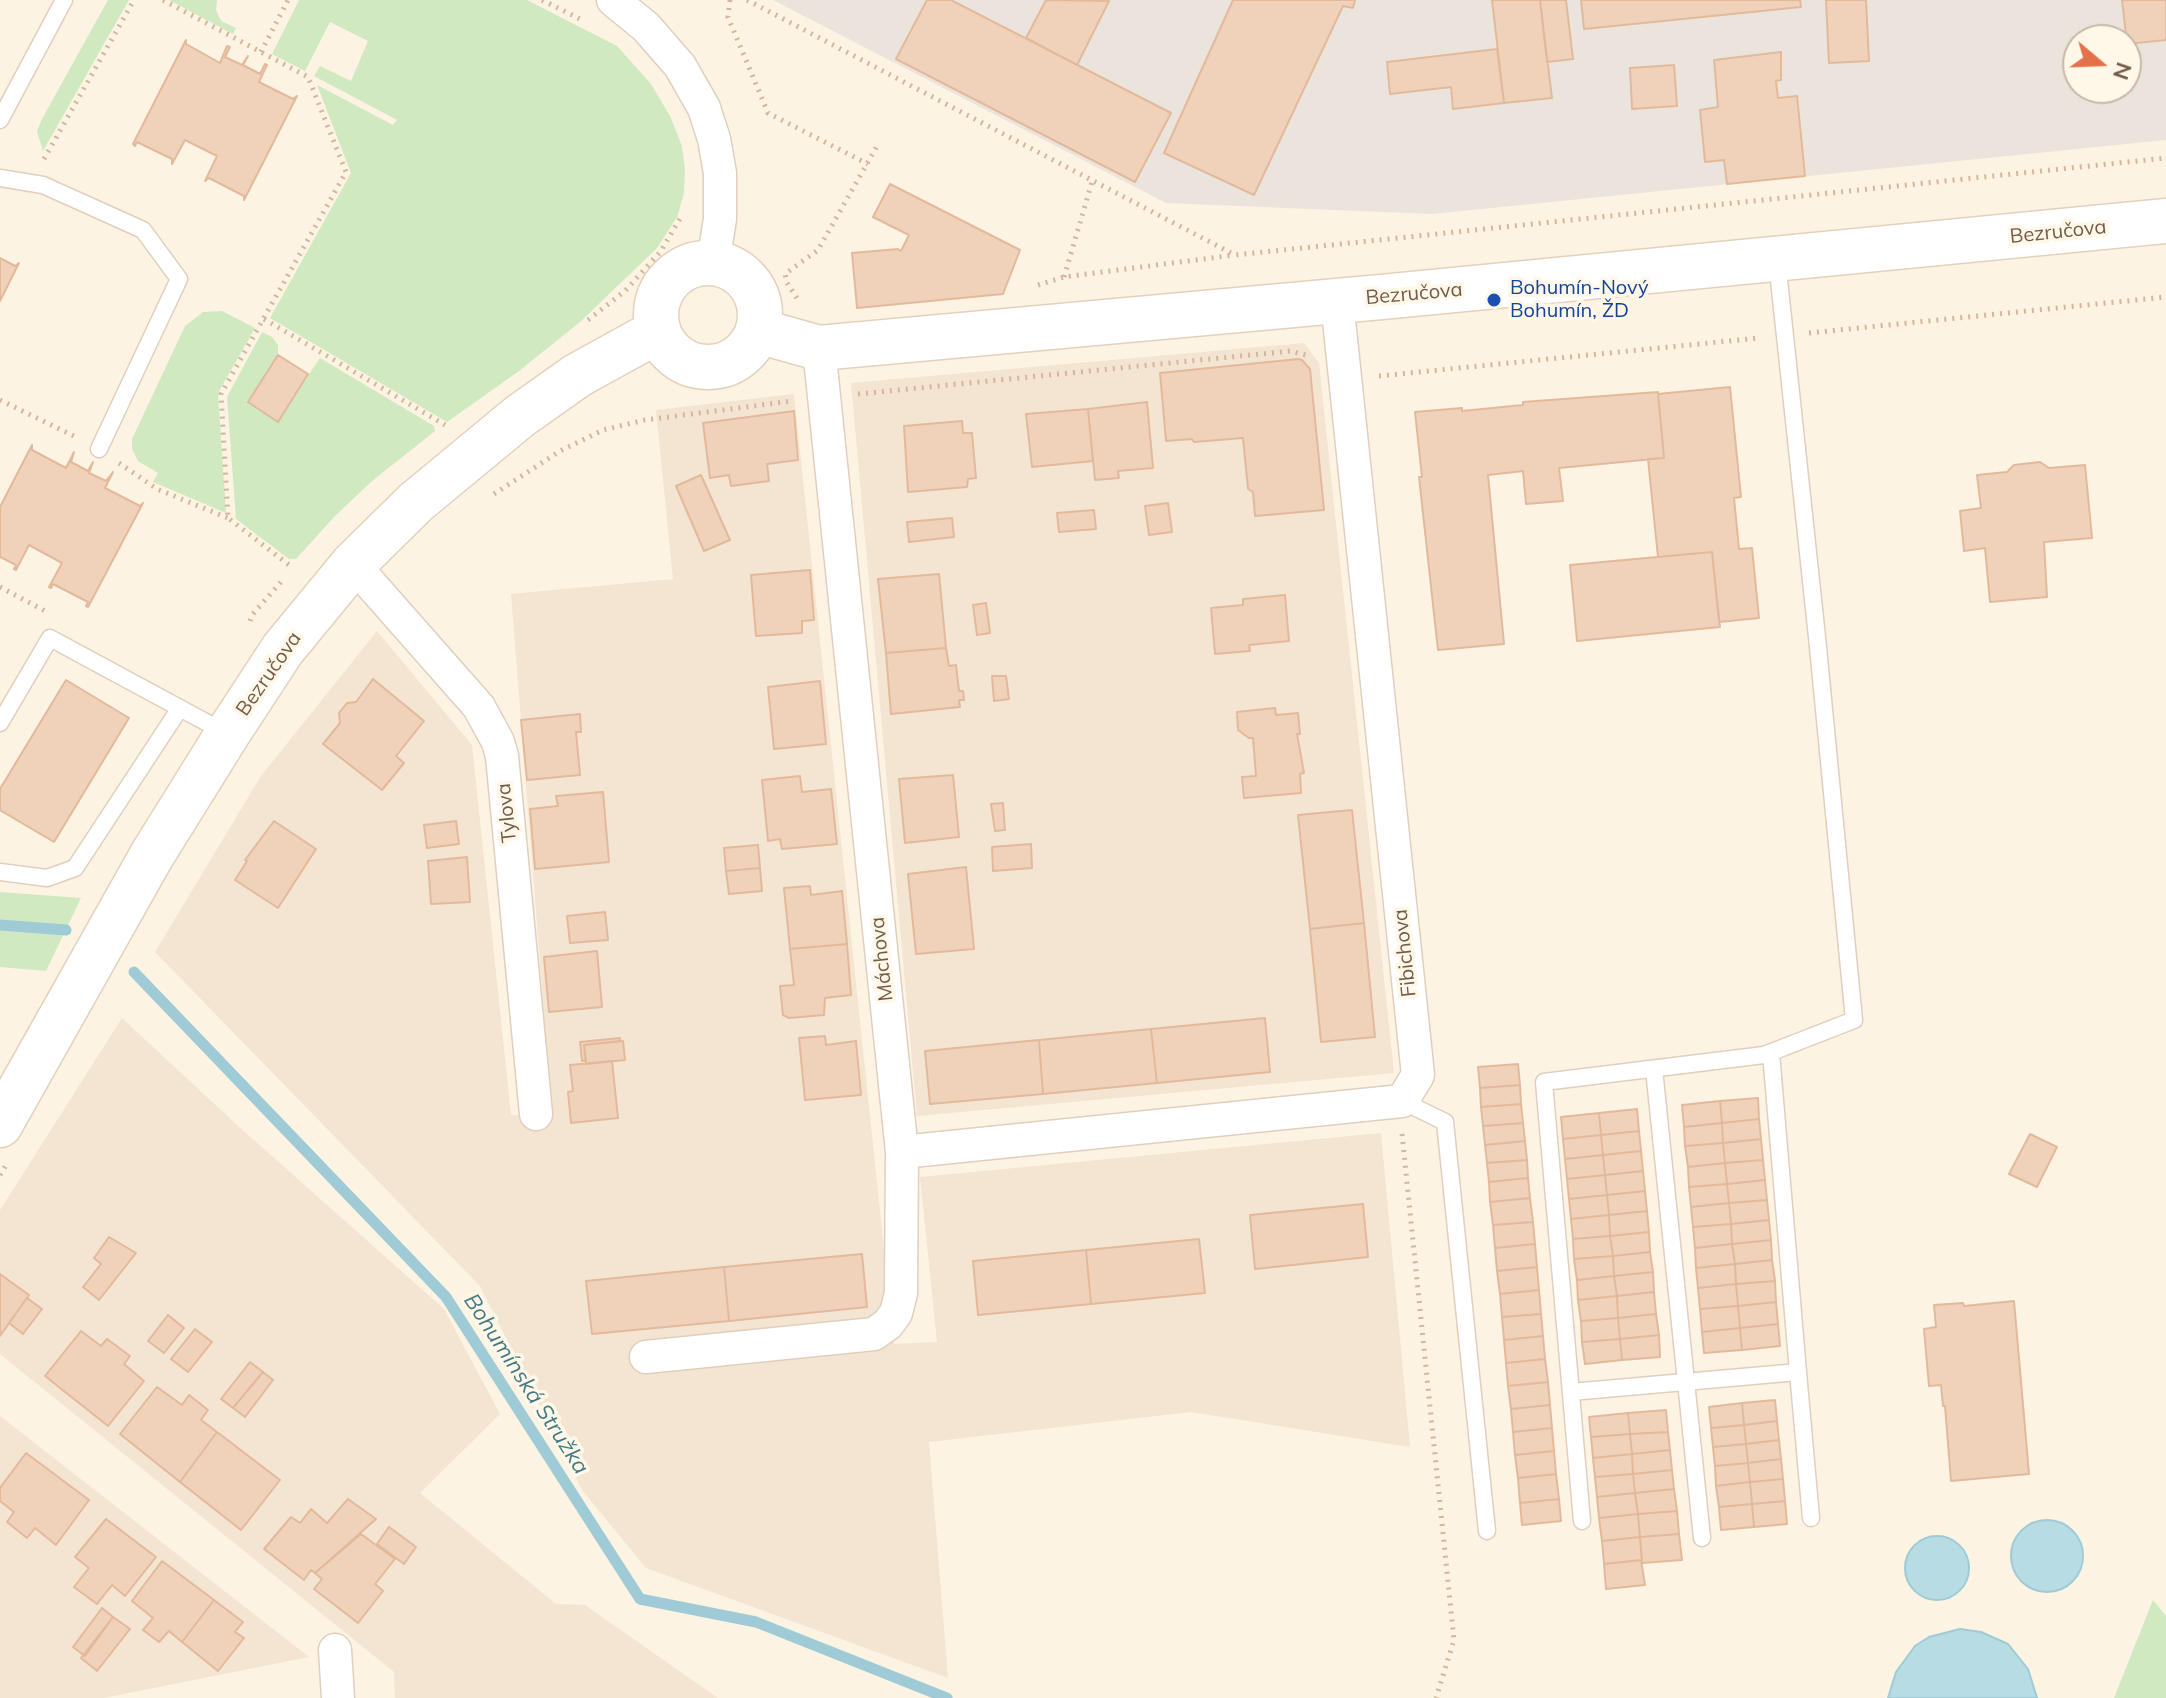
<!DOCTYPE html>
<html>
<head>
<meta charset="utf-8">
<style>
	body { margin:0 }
	#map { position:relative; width:2166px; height:1698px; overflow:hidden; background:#fcf3e2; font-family:Mulish,sans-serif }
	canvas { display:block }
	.north { position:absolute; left:2062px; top:24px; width:80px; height:80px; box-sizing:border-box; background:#fff7e8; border:2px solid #c7b8a8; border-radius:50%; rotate:109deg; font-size:22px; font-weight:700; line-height:32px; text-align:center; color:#735a49 }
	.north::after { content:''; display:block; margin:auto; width:28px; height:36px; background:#e3714a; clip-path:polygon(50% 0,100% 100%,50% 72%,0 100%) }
</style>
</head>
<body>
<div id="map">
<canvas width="2166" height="1698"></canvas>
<div class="north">N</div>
</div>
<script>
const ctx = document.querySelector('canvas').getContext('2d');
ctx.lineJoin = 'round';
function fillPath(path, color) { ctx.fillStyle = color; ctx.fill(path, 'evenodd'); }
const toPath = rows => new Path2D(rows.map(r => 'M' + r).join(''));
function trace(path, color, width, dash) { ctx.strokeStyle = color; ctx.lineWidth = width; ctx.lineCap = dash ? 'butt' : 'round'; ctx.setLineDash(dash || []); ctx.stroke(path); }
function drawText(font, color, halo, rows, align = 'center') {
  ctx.font = font + ' Mulish,sans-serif'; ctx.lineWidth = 7; ctx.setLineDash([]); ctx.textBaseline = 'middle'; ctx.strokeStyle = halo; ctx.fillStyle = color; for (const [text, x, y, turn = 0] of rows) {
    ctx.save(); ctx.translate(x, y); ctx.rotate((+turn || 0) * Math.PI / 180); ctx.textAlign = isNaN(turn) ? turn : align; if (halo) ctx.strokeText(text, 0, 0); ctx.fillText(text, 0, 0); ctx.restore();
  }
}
fillPath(toPath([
	[1304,343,1319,363,1394,1073,917,1116,851,383],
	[794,394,894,1344,937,1342,920,1177,1381,1133,1410,1447,1191,1412,929,1442,948,1678,646,1568,582,1490,480,1286,155,952,261,776,377,631,472,745,511,1115,552,1116,511,594,673,579,656,410],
	[122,1018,237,1125,444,1309,500,1414,420,1493,556,1604,585,1605,718,1698,395,1698,394,1672,0,1354,0,1210],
	[0,1416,309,1657,104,1698,0,1698]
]), '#f3e5d1');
fillPath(toPath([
	[773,0,2166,0,2166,140,1432,214,1166,203],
	[2078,40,2126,40,2126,88,2078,88]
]), '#ebe4dd');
fillPath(toPath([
	[108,0,129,0,43,151,37,131,42,119],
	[169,0,217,0,216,10,221,21,236,28,233,34],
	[299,0,527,0,617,46,651,84,670,116,682,146,685,170,684,193,677,217,657,248,580,322,519,371,447,422,270,318,351,173,317,85,393,125,397,120,314,76,320,66,351,81,368,41,330,22,305,71,272,54],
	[222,311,255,328,218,393,226,513,153,482,158,473,138,461,132,449,132,439,185,326,203,312],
	[262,332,272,337,278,345,278,355,248,402,277,421,320,358,434,426,435,431,372,481,335,516,296,559,289,559,236,519,227,397],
	[0,892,81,898,46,971,0,967],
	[2153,1600,2166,1616,2166,1698,2114,1698]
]), '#d0e9c1');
const water = toPath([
	'2011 1556a36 36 0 1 1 72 0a36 36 0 1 1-72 0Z',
	'1905 1568a32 32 0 1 1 64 0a32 32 0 1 1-64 0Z',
	[1960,1629,1981,1632,2008,1644,2028,1669,2037,1698,1888,1698,1896,1672,1915,1646,1929,1637,1960,1629]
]);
fillPath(water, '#b8dce4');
trace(water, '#9ecbd6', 2);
trace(toPath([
	[0,925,66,930],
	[134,972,446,1297,640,1599,756,1622,947,1698]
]), '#9ecbd6', 11);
const building = toPath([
	[927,0,951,0,1171,113,1135,182,896,59,927,0],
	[1046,0,1109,1,1077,65,1026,38,1046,0],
	[1233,0,1355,0,1353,8,1343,6,1254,195,1164,153,1233,0],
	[1492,0,1540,0,1552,98,1504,103,1492,0],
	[1540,0,1566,0,1573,59,1547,62,1540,0],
	[1581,0,1800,0,1801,7,1584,29,1581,0],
	[1826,0,1866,0,1869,61,1829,63,1826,0],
	[2122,0,2166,0,2166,40,2127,44,2122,0],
	[186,40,186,44,220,63,227,46,230,47,225,57,242,65,248,56,243,65,260,74,265,64,267,65,259,82,293,99,297,96,244,200,244,196,209,178,205,181,217,156,185,140,172,164,172,159,137,142,135,146,133,144,186,40],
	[1497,49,1504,103,1453,109,1451,87,1390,94,1387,62,1497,49],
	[1781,52,1781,80,1776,81,1778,98,1797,96,1805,176,1727,184,1724,160,1705,162,1700,110,1718,107,1714,60,1781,52],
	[1674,65,1677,106,1632,109,1630,68,1674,65],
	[890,184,1020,250,1003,294,857,308,852,253,898,249,901,251,909,235,873,217,890,184],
	[0,258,15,266,19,263,0,301,0,258],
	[278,355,308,374,278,422,248,402,278,355],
	[1298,359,1302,360,1310,369,1324,510,1255,516,1253,492,1248,489,1243,438,1194,442,1192,439,1166,441,1160,373,1298,359],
	[1730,387,1741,497,1734,498,1739,549,1752,548,1759,618,1719,622,1712,552,1658,557,1648,459,1664,458,1658,394,1730,387],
	[1658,392,1664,458,1559,468,1563,501,1526,504,1523,471,1488,475,1504,644,1438,650,1419,477,1422,477,1415,412,1462,408,1462,411,1523,405,1523,402,1658,392],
	[1147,402,1153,468,1118,471,1119,478,1095,480,1088,409,1147,402],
	[1088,409,1093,461,1032,467,1026,414,1088,409],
	[794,411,798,460,767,464,769,481,731,486,729,475,710,478,703,423,794,411],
	[962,421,963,433,972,433,976,478,968,479,967,487,908,492,904,426,962,421],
	[32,445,32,450,66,468,74,452,71,462,88,471,93,462,89,473,106,481,113,472,105,488,140,506,143,503,88,607,86,606,88,602,53,584,51,588,49,587,62,563,29,545,16,570,14,569,16,565,0,557,0,507,32,445],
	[2040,462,2049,468,2085,465,2092,538,2044,542,2047,597,1990,602,1985,548,1964,551,1960,511,1981,508,1977,475,2007,472,2014,465,2040,462],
	[701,475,730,540,704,551,676,486,701,475],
	[1168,503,1172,532,1149,535,1145,506,1168,503],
	[1094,510,1096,529,1059,532,1057,513,1094,510],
	[952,518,954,537,909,542,907,522,952,518],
	[1712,552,1720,627,1577,641,1570,565,1712,552],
	[810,570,814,620,802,621,802,633,756,636,751,575,810,570],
	[939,574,946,648,886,653,878,579,939,574],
	[1285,595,1289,641,1249,645,1250,651,1215,654,1211,608,1243,605,1243,599,1285,595],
	[986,603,990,633,977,635,973,605,986,603],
	[946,648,949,666,956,665,959,691,963,691,964,700,959,700,960,707,891,714,886,653,946,648],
	[992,676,1006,676,1009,699,994,701,992,676],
	[373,679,424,721,396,756,404,763,382,790,323,744,340,723,339,713,347,703,356,702,373,679],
	[66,680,129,718,54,842,0,810,0,789,66,680],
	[820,681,826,744,774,749,768,687,820,681],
	[1275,708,1276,715,1298,713,1300,734,1297,734,1304,773,1300,774,1301,793,1244,798,1242,777,1256,776,1253,738,1249,738,1238,730,1237,712,1275,708],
	[580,714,581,732,576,732,580,775,527,780,521,720,580,714],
	[953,775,959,837,905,843,899,779,953,775],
	[800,776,802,792,831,789,837,844,782,849,780,839,768,841,762,780,800,776],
	[603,792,609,862,535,869,530,809,558,806,556,796,603,792],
	[1003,803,1005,830,995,831,991,804,1003,803],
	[1352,810,1364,923,1310,929,1298,815,1352,810],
	[274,821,316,849,278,908,235,880,247,861,245,860,274,821],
	[456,821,459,844,427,848,424,825,456,821],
	[1031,844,1032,868,993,871,992,847,1031,844],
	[758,845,760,868,726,871,724,848,758,845],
	[467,857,470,902,431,904,428,861,467,857],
	[966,867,974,949,916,954,908,874,966,867],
	[760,868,762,891,729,894,726,871,760,868],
	[810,886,811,895,842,891,847,944,790,949,784,888,810,886],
	[605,912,608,940,570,943,567,916,605,912],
	[1364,923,1375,1037,1321,1042,1310,929,1364,923],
	[847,944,851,995,825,998,824,1015,789,1018,783,1015,780,986,794,985,790,949,847,944],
	[597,951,602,1007,549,1012,544,957,597,951],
	[1265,1018,1270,1072,1157,1083,1151,1029,1265,1018],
	[1151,1029,1157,1083,1043,1094,1039,1040,1151,1029],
	[825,1036,826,1045,856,1041,861,1095,805,1100,799,1038,825,1036],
	[620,1038,620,1041,584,1045,586,1061,582,1061,580,1042,620,1038],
	[1039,1040,1043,1094,930,1104,925,1051,1039,1040],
	[623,1041,625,1060,586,1064,584,1045,623,1041],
	[612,1061,618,1118,571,1123,568,1092,573,1091,570,1065,612,1061],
	[1518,1064,1520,1085,1480,1088,1478,1067,1518,1064],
	[1520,1085,1521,1104,1481,1107,1480,1088,1520,1085],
	[1758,1098,1759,1119,1722,1123,1720,1101,1758,1098],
	[1720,1101,1722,1123,1684,1127,1682,1105,1720,1101],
	[1521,1104,1523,1123,1483,1126,1481,1107,1521,1104],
	[1637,1109,1639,1131,1601,1135,1599,1113,1637,1109],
	[1599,1113,1601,1135,1563,1139,1561,1117,1599,1113],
	[1759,1119,1761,1139,1723,1143,1722,1123,1759,1119],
	[1523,1123,1525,1141,1485,1145,1483,1126,1523,1123],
	[1722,1123,1723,1143,1685,1146,1684,1127,1722,1123],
	[1639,1131,1641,1151,1603,1155,1601,1135,1639,1131],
	[2030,1134,2057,1147,2037,1187,2009,1174,2030,1134],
	[1601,1135,1603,1155,1565,1159,1563,1139,1601,1135],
	[1761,1139,1763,1160,1725,1163,1723,1143,1761,1139],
	[1525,1141,1527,1160,1487,1163,1485,1145,1525,1141],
	[1723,1143,1725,1163,1688,1167,1685,1146,1723,1143],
	[1641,1151,1643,1171,1605,1175,1603,1155,1641,1151],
	[1603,1155,1605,1175,1567,1179,1565,1159,1603,1155],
	[1527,1160,1528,1178,1489,1182,1487,1163,1527,1160],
	[1763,1160,1765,1180,1727,1184,1725,1163,1763,1160],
	[1725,1163,1727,1184,1689,1187,1688,1167,1725,1163],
	[1643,1171,1645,1191,1607,1195,1605,1175,1643,1171],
	[1605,1175,1607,1195,1569,1199,1567,1179,1605,1175],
	[1528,1178,1530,1198,1490,1202,1489,1182,1528,1178],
	[1765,1180,1767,1200,1729,1203,1727,1184,1765,1180],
	[1727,1184,1729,1203,1691,1207,1689,1187,1727,1184],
	[1645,1191,1647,1211,1609,1215,1607,1195,1645,1191],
	[1607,1195,1609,1215,1571,1219,1569,1199,1607,1195],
	[1530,1198,1533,1222,1493,1225,1490,1202,1530,1198],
	[1767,1200,1769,1220,1731,1224,1729,1203,1767,1200],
	[1729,1203,1731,1224,1693,1227,1691,1207,1729,1203],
	[1363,1204,1368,1257,1255,1269,1250,1215,1363,1204],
	[1647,1211,1649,1232,1610,1236,1609,1215,1647,1211],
	[1609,1215,1610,1236,1573,1239,1571,1219,1609,1215],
	[1769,1220,1771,1240,1732,1244,1731,1224,1769,1220],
	[1533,1222,1535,1244,1495,1248,1493,1225,1533,1222],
	[1731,1224,1732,1244,1695,1248,1693,1227,1731,1224],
	[1649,1232,1650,1252,1613,1256,1610,1236,1649,1232],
	[1610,1236,1613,1256,1574,1259,1573,1239,1610,1236],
	[109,1237,136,1253,99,1300,83,1287,101,1264,94,1258,109,1237],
	[1199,1239,1205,1293,1091,1304,1086,1250,1199,1239],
	[1771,1240,1772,1260,1735,1264,1732,1244,1771,1240],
	[1535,1244,1537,1267,1497,1271,1495,1248,1535,1244],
	[1732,1244,1735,1264,1696,1268,1695,1248,1732,1244],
	[1086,1250,1091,1304,978,1315,973,1261,1086,1250],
	[1650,1252,1653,1272,1614,1276,1613,1256,1650,1252],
	[862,1254,867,1307,729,1321,724,1267,862,1254],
	[1613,1256,1614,1276,1577,1280,1574,1259,1613,1256],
	[1772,1260,1775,1281,1736,1284,1735,1264,1772,1260],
	[1735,1264,1736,1284,1698,1288,1696,1268,1735,1264],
	[724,1267,729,1321,592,1334,586,1281,724,1267],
	[1537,1267,1539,1290,1500,1294,1497,1271,1537,1267],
	[1653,1272,1654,1292,1617,1296,1614,1276,1653,1272],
	[0,1274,29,1295,0,1336,0,1274],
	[1614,1276,1617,1296,1578,1300,1577,1280,1614,1276],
	[1775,1281,1776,1302,1738,1306,1736,1284,1775,1281],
	[1736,1284,1738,1306,1700,1309,1698,1288,1736,1284],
	[1539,1290,1541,1314,1502,1317,1500,1294,1539,1290],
	[1654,1292,1656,1314,1618,1318,1617,1296,1654,1292],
	[1617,1296,1618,1318,1581,1321,1578,1300,1617,1296],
	[27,1298,42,1309,23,1334,9,1323,27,1298],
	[2014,1301,2029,1474,1951,1481,1945,1406,1943,1406,1941,1385,1929,1386,1924,1329,1936,1327,1934,1305,1963,1303,1964,1306,2014,1301],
	[1776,1302,1778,1324,1740,1328,1738,1306,1776,1302],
	[1738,1306,1740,1328,1702,1332,1700,1309,1738,1306],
	[1541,1314,1543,1336,1504,1340,1502,1317,1541,1314],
	[1656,1314,1659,1335,1620,1339,1618,1318,1656,1314],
	[168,1315,184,1328,164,1353,148,1341,168,1315],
	[1618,1318,1620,1339,1582,1342,1581,1321,1618,1318],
	[1778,1324,1780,1346,1742,1350,1740,1328,1778,1324],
	[1740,1328,1742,1350,1704,1353,1702,1332,1740,1328],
	[195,1329,212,1342,188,1372,171,1359,195,1329],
	[81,1331,101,1346,107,1339,130,1356,124,1364,144,1381,108,1426,45,1376,81,1331],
	[1659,1335,1660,1357,1622,1360,1620,1339,1659,1335],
	[1543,1336,1545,1359,1506,1363,1504,1340,1543,1336],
	[1620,1339,1622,1360,1585,1364,1582,1342,1620,1339],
	[1545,1359,1548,1382,1508,1386,1506,1363,1545,1359],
	[250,1362,263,1372,233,1408,221,1399,250,1362],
	[263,1372,273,1380,245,1417,233,1408,263,1372],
	[1548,1382,1550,1405,1511,1409,1508,1386,1548,1382],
	[157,1387,182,1405,189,1395,208,1410,201,1420,217,1432,180,1482,120,1434,157,1387],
	[1775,1400,1777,1421,1744,1425,1742,1403,1775,1400],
	[1742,1403,1744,1425,1711,1428,1709,1407,1742,1403],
	[1550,1405,1552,1428,1513,1432,1511,1409,1550,1405],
	[1666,1410,1668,1432,1630,1434,1628,1413,1666,1410],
	[1628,1413,1630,1434,1591,1437,1589,1417,1628,1413],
	[1777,1421,1779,1440,1746,1444,1744,1425,1777,1421],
	[1744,1425,1746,1444,1713,1447,1711,1428,1744,1425],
	[1552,1428,1554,1451,1515,1455,1513,1432,1552,1428],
	[217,1432,280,1480,241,1530,180,1482,217,1432],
	[1668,1432,1670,1450,1632,1454,1630,1434,1668,1432],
	[1630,1434,1632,1454,1593,1458,1591,1437,1630,1434],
	[1779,1440,1781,1459,1748,1463,1746,1444,1779,1440],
	[1746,1444,1748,1463,1715,1466,1713,1447,1746,1444],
	[1670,1450,1672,1470,1633,1474,1632,1454,1670,1450],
	[1554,1451,1556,1474,1518,1478,1515,1455,1554,1451],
	[26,1453,89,1500,56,1545,35,1528,27,1538,7,1522,14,1512,0,1501,0,1488,26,1453],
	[1632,1454,1633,1474,1595,1477,1593,1458,1632,1454],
	[1781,1459,1783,1479,1750,1482,1748,1463,1781,1459],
	[1748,1463,1750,1482,1716,1486,1715,1466,1748,1463],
	[1672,1470,1674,1489,1635,1493,1633,1474,1672,1470],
	[1556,1474,1559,1499,1520,1503,1518,1478,1556,1474],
	[1633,1474,1635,1493,1597,1497,1595,1477,1633,1474],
	[1783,1479,1785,1501,1752,1504,1750,1482,1783,1479],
	[1750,1482,1752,1504,1719,1507,1716,1486,1750,1482],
	[1674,1489,1677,1511,1638,1514,1635,1493,1674,1489],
	[1635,1493,1638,1514,1599,1518,1597,1497,1635,1493],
	[348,1499,376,1519,315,1573,311,1570,304,1580,264,1549,291,1517,300,1523,311,1509,327,1523,348,1499],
	[1559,1499,1561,1521,1522,1525,1520,1503,1559,1499],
	[1785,1501,1787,1524,1754,1527,1752,1504,1785,1501],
	[1752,1504,1754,1527,1721,1530,1719,1507,1752,1504],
	[1677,1511,1679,1534,1640,1537,1638,1514,1677,1511],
	[1638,1514,1640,1537,1602,1541,1599,1518,1638,1514],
	[106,1519,156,1557,125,1596,112,1585,97,1604,74,1587,89,1568,75,1557,106,1519],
	[389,1527,416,1547,404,1564,377,1544,389,1527],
	[361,1534,395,1559,375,1584,383,1591,358,1623,314,1589,322,1579,315,1573,361,1534],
	[1679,1534,1682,1560,1642,1563,1640,1537,1679,1534],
	[1640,1537,1642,1560,1604,1564,1602,1541,1640,1537],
	[1641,1560,1645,1585,1606,1589,1604,1564,1641,1560],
	[162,1561,214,1600,182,1642,169,1631,159,1642,143,1630,153,1618,132,1601,162,1561],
	[214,1600,243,1622,235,1632,244,1638,218,1671,182,1642,214,1600],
	[102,1608,113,1617,85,1656,73,1647,102,1608],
	[113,1617,130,1629,97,1671,81,1658,113,1617]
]);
fillPath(building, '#f0d2bb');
trace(building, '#e3b99b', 2);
const service = toPath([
	[0,120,64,0],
	[0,178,43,185,143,230,179,279,99,449],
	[0,723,50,638,226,733],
	[0,872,47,878,75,868,180,708],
	[1654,1069,1702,1538],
	[1402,1101,1445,1122,1487,1531],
	[1798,1372,1811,1518],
	[1571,1392,1798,1372,1771,1053],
	[1582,1521,1544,1082,1764,1055,1854,1020,1817,637,1777,261]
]);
const minor = toPath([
	[613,0,646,27,680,66,704,108,714,139,720,173,720,219,713,263],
	[353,564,479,707,498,742,502,756,536,1114],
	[902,1152,1402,1101,1418,1075,1337,301],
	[646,1357,874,1334,888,1324,896,1313,901,1293,902,1152,819,348],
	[335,1650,338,1698]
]);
const secondary = toPath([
	'656 315a52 52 0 1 1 104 0a52 52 0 1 1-104 0Z',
	[758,331,819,348,1392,296,2166,221],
	[0,1125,152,855,228,733,283,649,353,564,416,502,520,416,578,375,658,331]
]);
trace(service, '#e0cfbe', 19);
trace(minor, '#e0cfbe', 35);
trace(secondary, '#e4d1bd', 47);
trace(toPath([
	[163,0,308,77,346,172,221,394,228,518,293,568],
	[542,0,584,21],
	[730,0,728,17,768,113,868,164],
	[747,0,1235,255,2166,158],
	[261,52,288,0],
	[44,159,134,0],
	[1064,277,1092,182],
	[1038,285,1064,277,1234,255],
	[797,298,787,283,785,274,818,250,877,146],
	[264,319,445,425],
	[588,320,625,291,661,251,682,215],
	[1809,333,2166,297],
	[1379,376,1759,338],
	[858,394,1291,351,1309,356],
	[0,400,76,437],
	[119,463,157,489,228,518],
	[494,494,560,451,603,430,645,420,792,401],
	[0,587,45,611],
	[250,621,252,615,281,582],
	[1402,1134,1454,1640,1436,1698],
	[0,1175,6,1165]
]), '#d5b59e', 5, [2, 6]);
trace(service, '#fff', 16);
trace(minor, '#fff', 32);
trace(secondary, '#fff', 44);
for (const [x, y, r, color] of [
	[1494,300,8,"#1a4fb4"]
]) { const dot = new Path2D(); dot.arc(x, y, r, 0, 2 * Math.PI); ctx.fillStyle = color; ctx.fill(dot); trace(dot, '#fff7e8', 3); }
drawText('20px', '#735a49', '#fff7e8', [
	["Bezručova",2058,232,-6],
	["Bezručova",1414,294,-5],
	["Bezručova",269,674,-55],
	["Tylova",507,813,-96],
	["Fibichova",1405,953,-96],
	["Máchova",882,959,-96]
]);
drawText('20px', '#164399', '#fff7e8', [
	["Bohumín-Nový",1510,288],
	["Bohumín, ŽD",1510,311]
], 'left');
drawText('italic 22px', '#447985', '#fff7e8', [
	["Bohumínská Stružka",526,1384,57]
]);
</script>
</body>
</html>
